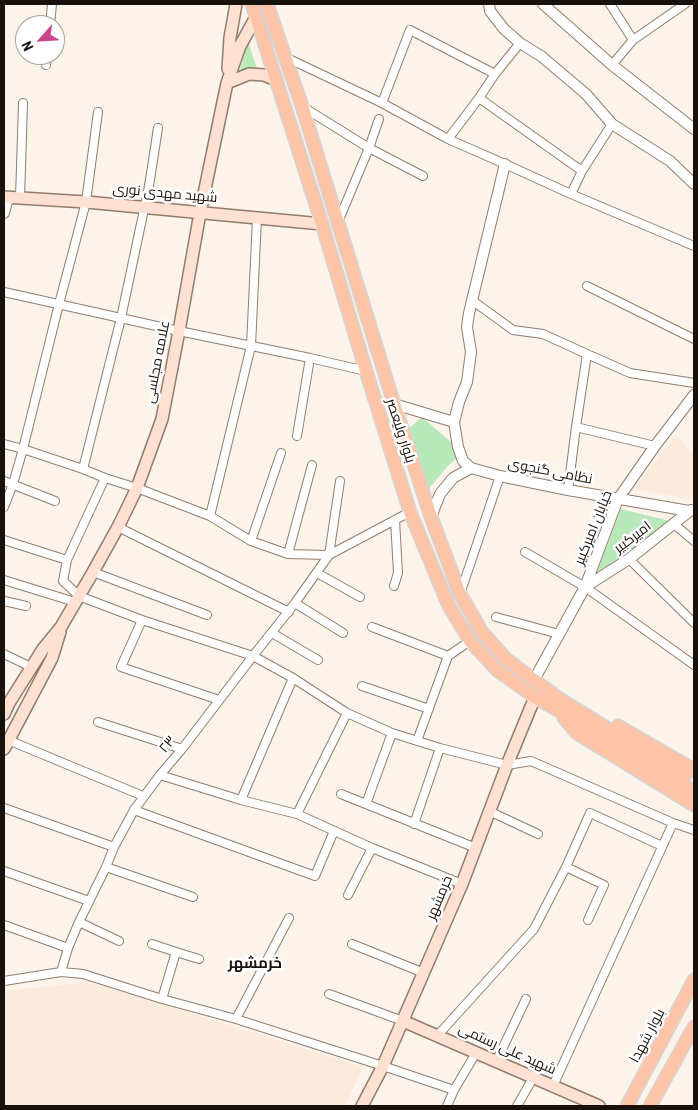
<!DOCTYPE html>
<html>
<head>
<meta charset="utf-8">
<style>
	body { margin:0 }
	#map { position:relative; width:698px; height:1110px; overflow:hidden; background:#fcf3eb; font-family:"Roboto Condensed",sans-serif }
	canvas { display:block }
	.frame { position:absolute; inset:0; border:5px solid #19110b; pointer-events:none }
	.north { position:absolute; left:15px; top:15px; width:50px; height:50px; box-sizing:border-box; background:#fff; border:1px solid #a3a09d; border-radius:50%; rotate:244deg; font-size:14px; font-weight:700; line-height:20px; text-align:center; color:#19110b }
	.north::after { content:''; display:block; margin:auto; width:18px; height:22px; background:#ca468b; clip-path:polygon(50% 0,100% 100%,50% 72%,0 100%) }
</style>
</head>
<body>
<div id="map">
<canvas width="698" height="1110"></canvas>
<div class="frame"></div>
<div class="north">N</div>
</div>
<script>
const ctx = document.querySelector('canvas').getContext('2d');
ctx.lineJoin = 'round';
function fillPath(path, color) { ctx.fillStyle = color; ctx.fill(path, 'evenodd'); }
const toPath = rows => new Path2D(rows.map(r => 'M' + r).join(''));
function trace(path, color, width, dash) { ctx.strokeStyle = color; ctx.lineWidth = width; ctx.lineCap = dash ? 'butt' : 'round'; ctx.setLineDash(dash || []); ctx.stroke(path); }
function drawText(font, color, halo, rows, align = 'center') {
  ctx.font = font + ' "Roboto Condensed",Cairo,sans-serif'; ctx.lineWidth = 5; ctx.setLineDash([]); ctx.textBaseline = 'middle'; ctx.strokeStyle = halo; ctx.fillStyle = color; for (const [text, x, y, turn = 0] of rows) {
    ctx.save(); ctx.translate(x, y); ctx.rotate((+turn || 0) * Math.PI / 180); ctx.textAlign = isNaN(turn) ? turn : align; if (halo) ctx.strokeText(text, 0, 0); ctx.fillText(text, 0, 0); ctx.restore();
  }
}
fillPath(toPath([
	[677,435,694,455,694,496,690,499,633,489],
	[89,982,188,1012,363,1067,345,1106,4,1106,4,991]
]), '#fceadc');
fillPath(toPath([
	[248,42,257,68,240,70],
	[422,417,452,443,458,457,447,467,426,492,407,430],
	[621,509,670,521,595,577]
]), '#b8e9ba');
const minor = toPath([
	[610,4,633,40],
	[50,25,52,4],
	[285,57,382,103,448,139,505,164,571,194,694,246],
	[46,65,47,55],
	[612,65,633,40,685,4],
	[479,98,582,171,612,124],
	[382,103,410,30,495,74],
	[303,107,369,148,423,176],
	[448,139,479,98,495,74,520,43],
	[571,194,582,171],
	[20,198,23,103],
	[338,222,369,148,379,119],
	[587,286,694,339],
	[4,292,179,331,310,358,366,371],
	[473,301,513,330,543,334,587,354],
	[576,427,655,446],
	[297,436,310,358],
	[4,444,23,449,83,469,105,478,137,488,210,516,251,541,288,554,329,555,410,512],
	[83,469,121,318,149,186,158,128],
	[105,478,67,560,63,581,79,596,142,620,253,656,293,678,347,713,392,733,440,748,507,765,531,761,673,823,694,830],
	[4,481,55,501],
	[568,490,576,427,587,354,630,373,694,383],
	[4,507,13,484,23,449,59,304,86,202,98,112],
	[210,516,251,346,257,218],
	[674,524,694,541],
	[118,527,289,612],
	[4,540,67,560],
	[251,541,281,453],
	[525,552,585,587,694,665],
	[288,554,312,465],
	[629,559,694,623],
	[93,572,207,615],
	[317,573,360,597],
	[4,580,75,602],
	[394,586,398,573,395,520],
	[460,594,500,476],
	[4,601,26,606],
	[295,603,343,633],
	[496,617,559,634],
	[142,620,121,667,219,700],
	[372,627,448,656],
	[272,633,318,660],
	[4,654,31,667],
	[362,686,429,709],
	[98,722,182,749],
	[8,740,143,796],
	[417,741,448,656,470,641],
	[160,775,241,800,297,814,372,848,462,884],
	[341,794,476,848],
	[241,800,293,678],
	[366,804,392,733],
	[4,808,114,847],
	[134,810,315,876,334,831],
	[489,811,538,834],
	[297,814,347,713],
	[414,824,440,748],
	[106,867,193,897],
	[566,867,604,885,588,920],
	[4,871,89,901],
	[348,895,372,848],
	[79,922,119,941],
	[4,925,68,948],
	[152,944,176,952,162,999],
	[352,944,424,973],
	[176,952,199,959],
	[61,972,68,948,79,922,106,867,114,847,134,810,160,775,182,749,253,656,295,603,329,555,340,481],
	[4,981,61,972,83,974,162,999,236,1019,383,1066,454,1090],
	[329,994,403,1021],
	[236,1019,289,918],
	[437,1036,534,929,566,867,590,813,662,846],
	[496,1062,526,999],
	[553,1086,673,823],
	[447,1106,454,1090,476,1053],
	[517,1106,533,1078]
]);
const tertiary = toPath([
	[489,4,490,11,504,29,520,43,541,56,586,94,612,124,670,161,694,184],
	[543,4,612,65,694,129],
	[4,213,8,198],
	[394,404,454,422],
	[471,468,463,461,458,447,454,422,459,402,467,382,471,352,467,327,469,313,505,164],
	[431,517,440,494,453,478,471,468,500,476,568,490,689,511],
	[585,587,629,559,691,510],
	[534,680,585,587,618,499,655,446,694,395]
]);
const secondary = toPath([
	[228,69,230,38,236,4],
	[227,83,249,74,264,75,276,80],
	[4,197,86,202,322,224],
	[4,714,9,703,43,649,61,627,93,572,118,527,137,488,162,419,179,331,200,213,227,83,240,46,256,17],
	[4,749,52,658,60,632],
	[403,1021,599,1106],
	[362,1106,383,1066,462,884,507,765,535,697]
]);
const primary = toPath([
	[252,4,322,224,366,371,410,512,448,604,470,641,497,670,535,697,556,709,694,791],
	[267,4,302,106,394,404,431,517,460,594,482,632,506,659,561,700,685,776],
	[564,718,577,733,694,805],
	[618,726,694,770],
	[627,1106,694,980],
	[650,1106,694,1027]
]);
trace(minor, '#927d6c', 10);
trace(tertiary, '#927d6c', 12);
trace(secondary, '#927d6c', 14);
trace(primary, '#d6d4d3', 15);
trace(minor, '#fff', 8);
trace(tertiary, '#fff', 10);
trace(secondary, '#fee1d3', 11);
trace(primary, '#fdc4a7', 12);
drawText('14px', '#19110b', '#fff', [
	["شهید مهدی نوری",165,194,5],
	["علامه مجلسی",158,362,-79],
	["بلوار ولیعصر",400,431,72],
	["نظامی گنجوی",550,472,11],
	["خیابان امیرکبیر",594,528,-68],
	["امیرکبیر",633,538,-37],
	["۲۳",168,745,-50],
	["خرمشهر",440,898,-67],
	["بلوار شهدا",648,1036,-62],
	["شهید علی رستمی",507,1050,24]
]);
drawText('bold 15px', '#19110b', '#fff', [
	["خرمشهر",255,964]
]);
</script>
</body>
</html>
